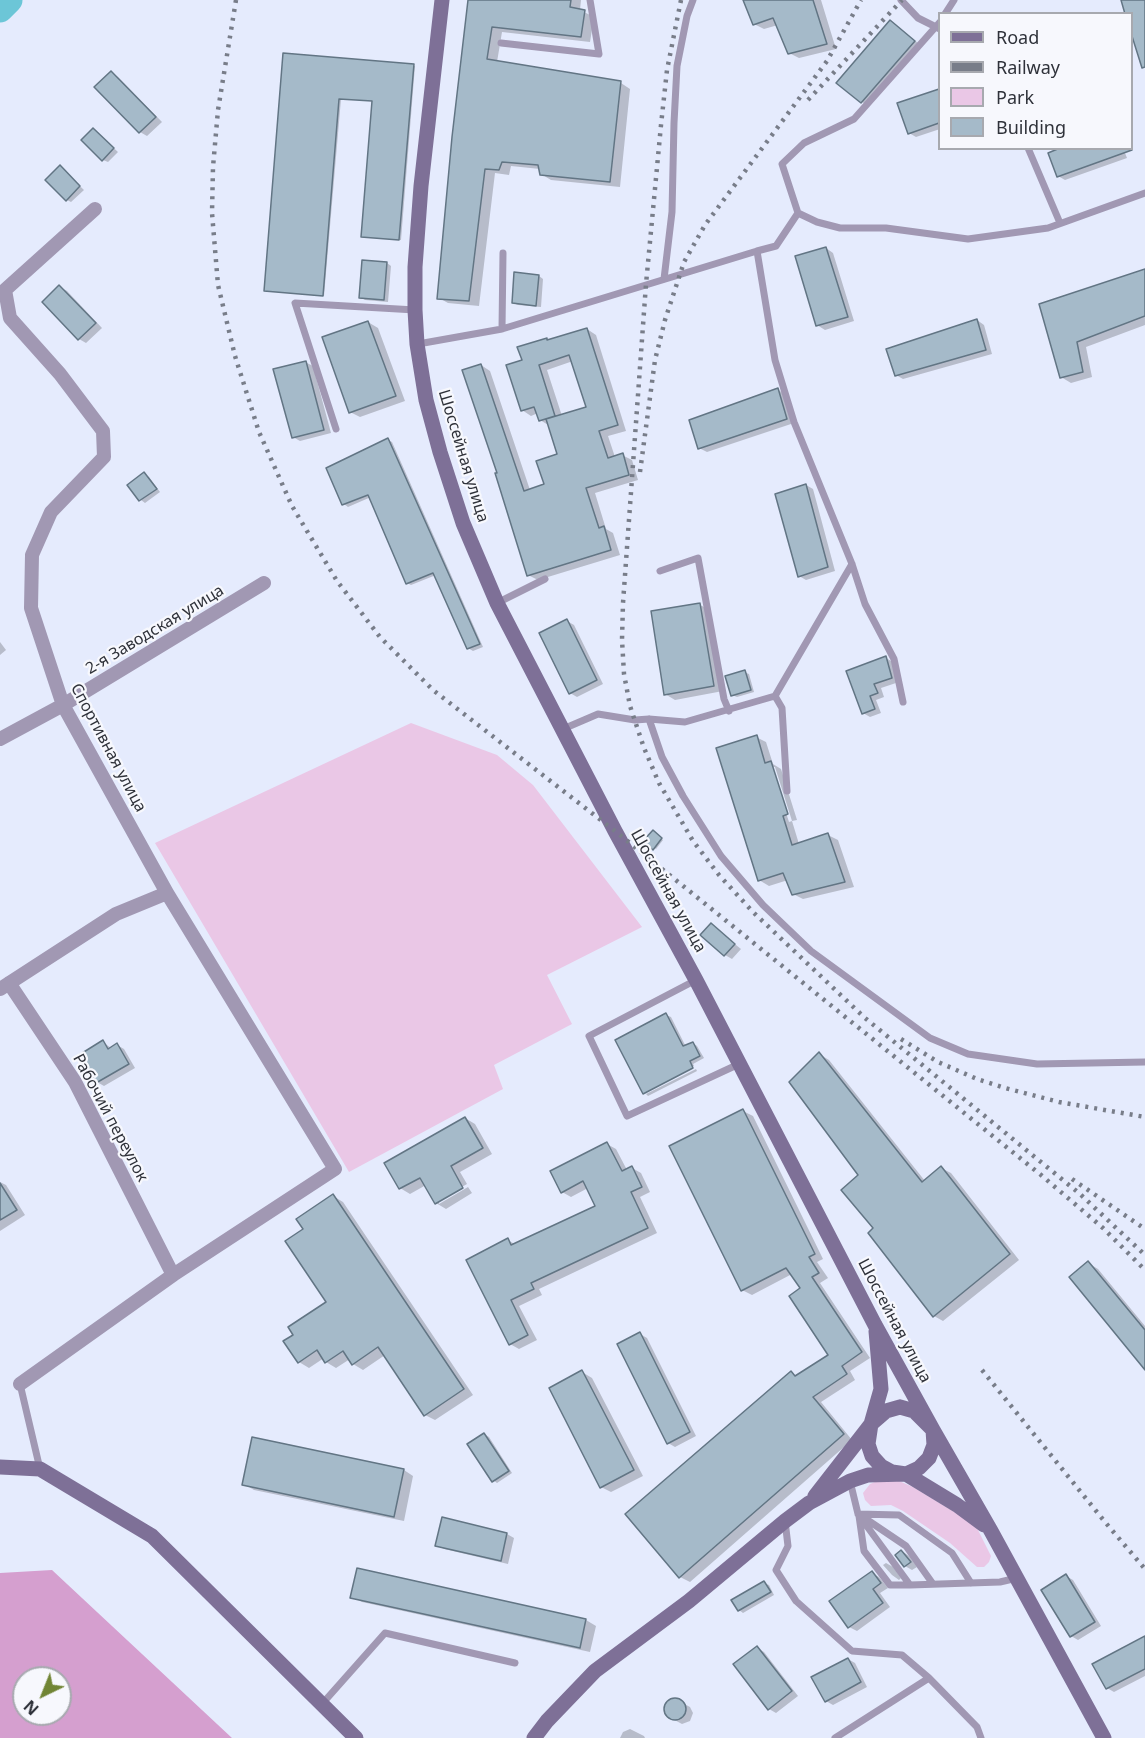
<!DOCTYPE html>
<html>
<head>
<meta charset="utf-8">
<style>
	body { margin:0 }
	#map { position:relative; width:1145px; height:1738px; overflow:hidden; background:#e5ebfd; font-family:"Noto Sans",sans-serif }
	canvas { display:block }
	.legend { position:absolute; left:938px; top:12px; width:195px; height:138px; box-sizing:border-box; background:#f7f8fd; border:2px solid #a7a9af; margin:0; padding:8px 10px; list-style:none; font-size:18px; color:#2f323a }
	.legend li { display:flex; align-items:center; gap:12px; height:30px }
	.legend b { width:30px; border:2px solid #a7a9af }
	.north { position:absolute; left:12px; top:1666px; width:60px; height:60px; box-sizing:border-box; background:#f7f8fd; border:2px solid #a7a9af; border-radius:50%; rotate:223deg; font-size:16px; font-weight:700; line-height:24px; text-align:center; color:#2f323a }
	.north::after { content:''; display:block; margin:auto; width:21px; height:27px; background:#718535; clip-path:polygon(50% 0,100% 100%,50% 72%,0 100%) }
</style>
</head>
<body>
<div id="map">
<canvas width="1145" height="1738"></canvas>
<ul class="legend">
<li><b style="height:8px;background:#7e7097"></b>Road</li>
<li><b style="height:8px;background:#787d89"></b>Railway</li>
<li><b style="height:16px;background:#eac7e6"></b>Park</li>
<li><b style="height:16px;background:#a5bac9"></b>Building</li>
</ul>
<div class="north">N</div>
</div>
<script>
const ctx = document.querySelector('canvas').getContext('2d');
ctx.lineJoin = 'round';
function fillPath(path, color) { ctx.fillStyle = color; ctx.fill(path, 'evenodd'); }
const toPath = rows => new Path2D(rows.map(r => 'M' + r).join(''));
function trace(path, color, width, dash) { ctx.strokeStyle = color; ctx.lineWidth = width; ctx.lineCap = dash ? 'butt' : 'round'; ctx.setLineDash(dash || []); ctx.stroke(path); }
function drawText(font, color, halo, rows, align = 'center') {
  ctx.font = font + ' "Noto Sans",sans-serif'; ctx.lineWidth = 4.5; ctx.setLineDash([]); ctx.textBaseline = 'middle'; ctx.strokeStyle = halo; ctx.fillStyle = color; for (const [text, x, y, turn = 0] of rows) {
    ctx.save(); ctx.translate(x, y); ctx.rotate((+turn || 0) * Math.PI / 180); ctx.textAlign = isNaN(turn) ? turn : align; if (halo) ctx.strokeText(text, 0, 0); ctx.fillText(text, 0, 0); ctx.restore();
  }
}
fillPath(toPath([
	[411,723,497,755,533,785,642,927,547,975,572,1024,494,1065,503,1089,349,1172,155,843],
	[882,1479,899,1481,913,1487,971,1522,978,1530,991,1556,989,1562,984,1567,977,1567,950,1543,903,1511,891,1505,871,1506,865,1500,863,1493,870,1484]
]), '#eac7e6');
fillPath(toPath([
	[52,1570,232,1738,0,1738,0,1573],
	[24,1678,60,1678,60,1714,24,1714]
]), '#d59fcf');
fillPath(toPath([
	[469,0,581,0,580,10,594,17,590,42,502,32,497,62,621,83,630,89,620,187,551,180,541,174,540,169,511,166,509,175,495,173,479,306,448,303,439,298],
	[745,0,821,0,836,49,799,58,789,53,778,25,764,29,754,24],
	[890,22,922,46,869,106,862,102],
	[285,55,415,66,401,240,364,237,374,101,341,99,324,296,266,291],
	[111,73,118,77,162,122,147,136,140,132,97,87],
	[940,91,940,129,916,137,909,133,899,104],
	[93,129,118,152,108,162,103,160],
	[1123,148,1127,158,1065,180,1058,176],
	[60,167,84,190,71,202,67,200],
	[826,248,833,253,854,321,825,330,817,325],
	[387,263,391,266,388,302,365,300,361,297],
	[1145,271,1145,325,1086,347,1092,377,1071,383,1061,377,1041,305],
	[516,274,539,276,543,279,541,307,518,305,513,303],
	[60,287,67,291,102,328,86,343,79,339],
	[977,320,984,325,992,354,903,379,896,375],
	[368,322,378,328,405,401,360,417,350,412],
	[587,329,596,335,626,431,608,436,615,457,622,455,632,460,638,480,595,493,606,529,613,533,620,555,538,580,528,575,499,474,481,365,490,371,530,490,546,485,559,455,550,426,540,420,538,413,531,416,522,410,524,361,546,339,549,341],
	[573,361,588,408,562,416,547,370],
	[305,362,313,366,331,433,300,441,293,437],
	[778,390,785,394,794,423,707,452,699,448],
	[388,440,392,442,483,647,473,651,468,648,436,575,411,585,407,583,371,497,348,507,344,504],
	[144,474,149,477,160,492,145,503,141,500,129,485],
	[806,485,813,489,835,571,806,580,799,576],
	[700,605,710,610,723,691,675,700,665,694],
	[567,621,574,625,603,684,577,697,570,693],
	[0,642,6,650,0,655],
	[886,658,893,662,899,682,881,688,884,697,876,700,881,713,870,717,863,713,848,672],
	[744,672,749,674,754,692,737,697,732,695],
	[756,737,766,742,773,764,781,769,797,820,792,821,799,844,828,835,838,840,854,887,803,899,793,894,788,880,769,886,759,880],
	[771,767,775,767,792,821,789,822],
	[653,832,663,840,656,849,645,841],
	[711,925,741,949,732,959,725,955],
	[666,1015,671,1017,686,1047,693,1043,697,1046,704,1058,693,1064,694,1066,645,1093,617,1040],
	[103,1042,111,1048,117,1045,124,1049,135,1068,104,1086,97,1082],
	[819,1054,829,1060,925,1181,941,1168,951,1173,1019,1260,943,1321,934,1316,875,1228,860,1176],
	[696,1069,697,1071,648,1096,646,1094],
	[743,1111,753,1116,823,1259,817,1262,828,1278,820,1283,870,1358,850,1371,855,1380,821,1402,852,1440,690,1582,680,1577,791,1373,798,1377,830,1355,802,1289,792,1274,752,1295,742,1290],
	[465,1118,475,1124,492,1154,460,1172,467,1184,439,1200,439,1204,468,1187,472,1193,446,1209,436,1203,426,1185,410,1194,400,1188],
	[607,1144,616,1149,627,1170,632,1168,641,1173,650,1192,640,1197,657,1233,539,1289,542,1295,519,1306,537,1340,519,1349,510,1344,508,1240,516,1245,597,1207,588,1188,571,1197,562,1192],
	[0,1182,6,1185,25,1215,0,1231],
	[333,1196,343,1202,473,1395,435,1420,425,1415,385,1355,363,1370,353,1364,350,1359,336,1368,326,1362,324,1358,309,1368,299,1362,295,1335,328,1302,305,1230],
	[1088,1263,1098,1269,1145,1326,1145,1367],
	[640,1334,647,1338,696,1436,675,1447,668,1443],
	[582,1372,592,1378,643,1476,611,1492,601,1487],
	[484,1434,489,1437,512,1473,497,1483,493,1480],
	[404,1470,413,1476,404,1521,254,1490,244,1484],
	[443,1519,507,1534,514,1538,508,1564,444,1549,437,1545],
	[902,1551,909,1556,917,1567,912,1570,905,1566],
	[886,1563,893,1567,901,1578,899,1580,892,1575,883,1565],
	[358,1570,586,1620,596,1626,590,1652,362,1602,352,1597],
	[872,1573,879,1577,888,1588,880,1593,890,1607,857,1631,849,1627],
	[1066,1576,1073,1580,1101,1626,1078,1640,1071,1636],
	[764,1583,769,1585,774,1595,743,1613,739,1610],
	[1145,1638,1145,1676,1114,1692,1107,1688],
	[757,1648,764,1652,798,1696,776,1713,769,1709],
	[848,1659,855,1663,867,1687,833,1705,826,1701],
	[675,1699,690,1707,693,1713,690,1721,682,1724,667,1716,665,1709,668,1702],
	[630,1729,644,1736,645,1738,620,1738,623,1732]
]), '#0003');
trace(toPath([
	[0,9,9,0]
]), '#6cc6d7', 27);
const building = toPath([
	[468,0,571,0,570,7,585,10,581,37,492,27,487,59,621,81,610,182,540,175,538,165,502,162,499,170,485,169,469,301,437,299,452,137,468,0],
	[743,0,813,0,827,44,788,54,773,18,753,25,743,0],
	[1121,0,1145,0,1145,67,1142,68,1131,33,1131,14,1125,14,1121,0],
	[890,20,915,41,861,103,836,83,890,20],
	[283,53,414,64,399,240,361,237,372,101,339,99,323,296,264,291,283,53],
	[111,71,156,117,139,133,94,87,111,71],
	[939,89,939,123,908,134,897,103,939,89],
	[93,128,114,148,102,161,81,140,93,128],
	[1060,148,1132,148,1132,150,1057,177,1048,153,1060,148],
	[60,165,80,186,66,201,45,180,60,165],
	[826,247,848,317,816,326,795,256,826,247],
	[362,260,387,262,384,300,359,298,362,260],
	[1145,269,1145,316,1077,342,1083,372,1060,378,1039,304,1145,269],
	[514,272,539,275,536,306,512,303,514,272],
	[59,285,96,323,78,340,42,302,59,285],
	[977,319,986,350,895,376,886,349,977,319],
	[368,321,396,396,349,413,322,337,368,321],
	[587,328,618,425,599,431,608,458,623,453,629,475,586,488,599,528,604,526,611,550,527,576,495,473,497,473,462,370,481,364,524,491,544,484,536,461,557,454,546,419,586,407,569,355,539,365,555,416,539,421,534,407,521,411,506,365,522,360,517,347,547,338,547,340,587,328],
	[306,361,324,430,292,438,273,369,306,361],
	[778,388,787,419,698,449,689,420,778,388],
	[388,438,480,644,467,649,433,573,406,584,368,495,342,505,326,468,388,438],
	[144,472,157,489,139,501,127,485,144,472],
	[806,484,828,567,798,577,775,494,806,484],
	[700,603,714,686,664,695,651,611,700,603],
	[567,619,597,680,569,694,539,633,567,619],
	[886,656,892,678,874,684,878,693,870,696,875,709,862,714,846,671,886,656],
	[745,670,751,690,731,696,725,676,745,670],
	[757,735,765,763,771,761,788,814,783,816,792,845,828,833,845,882,792,895,783,873,758,881,716,748,757,735],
	[653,830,662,838,653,850,643,841,653,830],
	[711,923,735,944,724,956,700,935,711,923],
	[666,1013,683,1046,693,1042,700,1056,690,1061,693,1068,643,1094,615,1040,666,1013],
	[103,1040,108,1049,117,1043,129,1064,96,1083,79,1055,103,1040],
	[819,1052,922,1182,941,1166,1010,1254,933,1317,868,1233,873,1228,841,1190,858,1175,789,1082,819,1052],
	[743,1109,815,1254,809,1257,819,1273,812,1277,862,1352,842,1366,847,1374,813,1397,844,1434,679,1578,625,1514,791,1371,795,1376,828,1355,789,1296,800,1288,786,1268,741,1291,669,1146,743,1109],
	[465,1117,483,1148,451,1166,463,1188,435,1204,420,1178,399,1189,384,1163,465,1117],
	[607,1142,622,1171,632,1166,642,1187,631,1192,648,1228,531,1283,534,1289,511,1300,528,1335,509,1345,466,1260,508,1238,511,1245,595,1206,583,1181,561,1193,550,1171,607,1142],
	[0,1183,17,1210,0,1220,0,1183],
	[333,1194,464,1389,424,1416,378,1347,352,1365,343,1351,325,1363,317,1350,298,1363,283,1341,293,1335,288,1327,326,1302,285,1241,303,1229,296,1219,333,1194],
	[1088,1261,1145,1330,1145,1370,1069,1277,1088,1261],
	[640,1332,690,1432,667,1444,617,1344,640,1332],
	[582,1370,634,1470,600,1488,549,1388,582,1370],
	[484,1433,509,1471,492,1482,467,1444,484,1433],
	[252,1437,404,1469,394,1517,242,1485,252,1437],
	[442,1517,507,1533,501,1561,435,1546,442,1517],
	[901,1550,911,1562,904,1567,895,1555,901,1550],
	[357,1568,586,1619,580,1648,350,1598,357,1568],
	[872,1571,881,1583,873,1589,883,1603,848,1628,829,1601,872,1571],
	[1066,1574,1095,1622,1070,1637,1041,1590,1066,1574],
	[764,1581,771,1592,738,1611,731,1600,764,1581],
	[1145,1636,1145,1669,1106,1689,1092,1664,1145,1636],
	[757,1646,792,1691,768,1710,733,1664,757,1646],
	[848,1658,861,1682,825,1702,811,1677,848,1658],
	'664 1709a11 11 0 1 1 22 0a11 11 0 1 1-22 0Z'
]);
fillPath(building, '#a5bac9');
trace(building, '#627584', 1.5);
trace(toPath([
	[901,0,918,18,940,29],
	[945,14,954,0],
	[501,43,599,54,590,0],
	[1028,148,1060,223],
	[798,213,817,222,840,228,886,228,968,239,1048,228,1145,193],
	[757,251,776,246,798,213,782,164,804,143,854,119,940,22],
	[664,279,672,212,674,123,677,66,687,16,693,0],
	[502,329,503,253],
	[418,344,502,329,757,251,775,360,794,422,852,564,865,604,894,659,903,702],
	[336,429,295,303,415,310],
	[660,571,698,558,724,699,729,711],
	[497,603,545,579],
	[775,696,782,708,787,791],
	[649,719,662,757,683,796,721,856,763,905,811,951,930,1038,968,1054,1037,1064,1145,1062],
	[563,729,598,714,635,720,649,719,685,722,775,696,852,564],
	[696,980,589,1036,627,1116,739,1064],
	[20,1384,40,1469],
	[850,1481,858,1514,910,1585,1000,1582,1017,1578],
	[858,1514,899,1515,952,1553,971,1583],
	[859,1516,864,1551,890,1585,910,1585],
	[863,1517,906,1546,933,1584],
	[785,1521,788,1546,776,1570,796,1601,852,1651,902,1655,929,1678],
	[322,1704,385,1633,515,1663],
	[835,1738,929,1678,977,1727,981,1738]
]), '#a198b3', 7);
trace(toPath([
	[0,739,63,705,264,583],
	[9,983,75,1082,173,1275],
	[0,989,116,914,167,893],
	[20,1384,173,1275,335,1169,167,893,63,705,31,608,32,555,51,512,104,457,103,431,60,374,10,318,5,290,95,209]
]), '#a198b3', 14);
trace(toPath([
	[442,0,421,186,415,267,415,310,417,344,426,400,440,452,463,523,497,603,615,831,696,980,875,1325,933,1430,991,1531,1104,1738],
	[900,1407,914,1411,933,1430,934,1445,929,1458,919,1468,906,1474,892,1472,881,1466,872,1456,868,1444,871,1424,886,1411,900,1407],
	[0,1467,40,1469,152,1536,356,1738],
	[815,1496,871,1424,881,1389,876,1331],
	[534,1738,547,1721,595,1671,689,1601,785,1521,809,1503,850,1481,868,1475,906,1474,957,1505,984,1525]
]), '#7e7097', 15);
trace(toPath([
	[236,0,218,110,213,167,212,213,218,285,235,356,259,432,292,506,337,581,380,637,433,690,615,831,1041,1175,1103,1228,1145,1270],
	[681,0,667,70,661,125,646,284,623,603,622,640,624,674,630,706,644,748,659,783,693,841,719,875,753,912,865,1018,1080,1194,1145,1255],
	[808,100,902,0],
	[640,472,655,360,665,320,684,262,705,225,827,61,861,0],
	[901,1039,938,1062,977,1079,1005,1088,1059,1102,1145,1117],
	[1072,1179,1145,1229],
	[982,1370,1105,1522,1145,1569]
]), '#787d89', 4.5, [3, 6]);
drawText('16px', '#2f323a', '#f7f8fd', [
	["Шоссейная улица",463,456,73],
	["2-я Заводская улица",155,630,-31],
	["Спортивная улица",108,748,62],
	["Шоссейная улица",668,891,61],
	["Рабочий переулок",110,1118,62],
	["Шоссейная улица",894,1321,62]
]);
</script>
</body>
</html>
